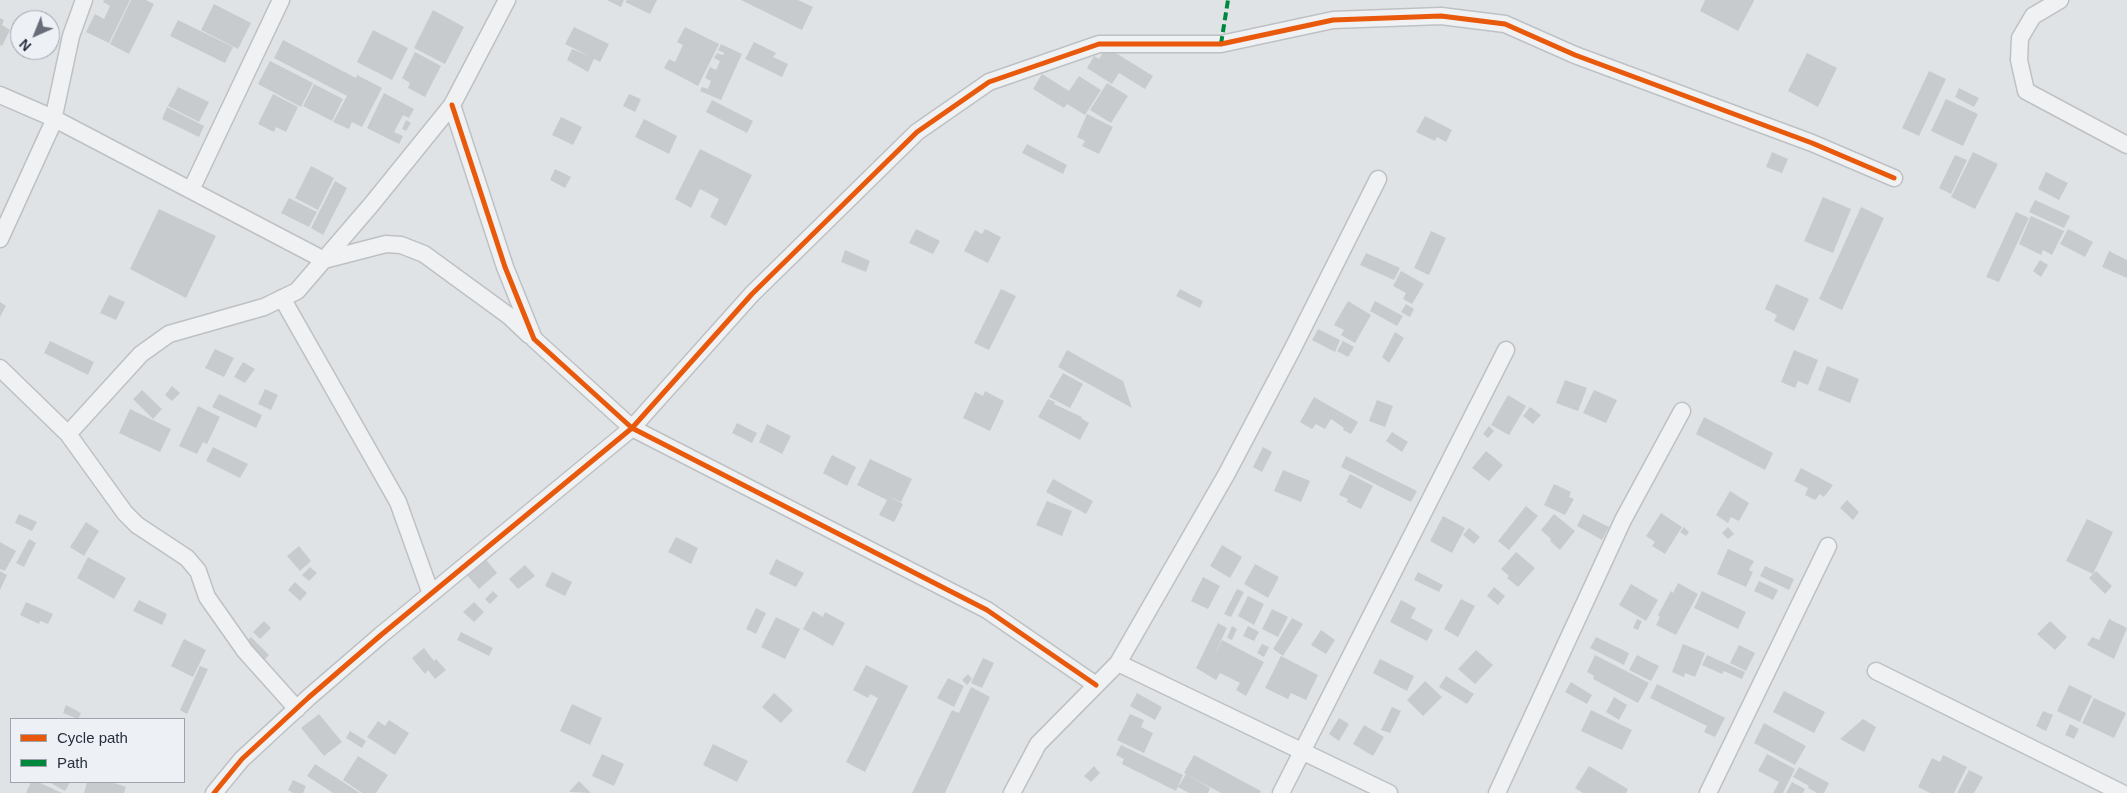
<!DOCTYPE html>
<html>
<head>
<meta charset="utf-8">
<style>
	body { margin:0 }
	#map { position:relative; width:2127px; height:793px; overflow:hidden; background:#e0e3e6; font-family:Arial,sans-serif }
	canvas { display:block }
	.legend { position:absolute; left:10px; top:718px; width:175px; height:65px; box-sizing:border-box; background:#edf1f6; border:1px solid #9ea3ad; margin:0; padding:6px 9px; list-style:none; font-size:15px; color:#272f3f }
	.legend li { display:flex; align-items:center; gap:10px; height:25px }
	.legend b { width:25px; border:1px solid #9ea3ad }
	.north { position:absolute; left:10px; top:10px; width:50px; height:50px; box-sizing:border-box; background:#edf1f6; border:1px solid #9ea3ad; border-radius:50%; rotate:224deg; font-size:14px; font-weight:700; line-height:20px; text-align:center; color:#272f3f }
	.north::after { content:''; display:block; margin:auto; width:18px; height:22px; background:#686e79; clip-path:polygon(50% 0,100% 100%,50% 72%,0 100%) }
</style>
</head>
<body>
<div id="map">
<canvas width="2127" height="793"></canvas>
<ul class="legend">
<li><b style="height:6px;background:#e8590c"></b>Cycle path</li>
<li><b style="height:6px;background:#00873e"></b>Path</li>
</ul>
<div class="north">N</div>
</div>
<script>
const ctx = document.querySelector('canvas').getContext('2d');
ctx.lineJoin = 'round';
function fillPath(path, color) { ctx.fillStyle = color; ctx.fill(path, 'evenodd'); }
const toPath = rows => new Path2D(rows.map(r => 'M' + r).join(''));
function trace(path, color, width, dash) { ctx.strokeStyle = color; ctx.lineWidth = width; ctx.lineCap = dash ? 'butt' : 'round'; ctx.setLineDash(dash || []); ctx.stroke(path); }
fillPath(toPath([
	[104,0,130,0,109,43,86,32,95,14,104,19,110,6,103,2],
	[131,0,146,0,154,4,129,54,110,44],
	[607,0,624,0,621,7],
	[627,0,657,0,650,14,625,2],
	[741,0,798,0,813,7,802,30],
	[1705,0,1754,0,1754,1,1738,31,1700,11],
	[214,4,251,23,238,49,201,30],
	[433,10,464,27,445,64,414,48],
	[0,18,4,20,2,25,10,30,2,46,0,45],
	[178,20,233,47,225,63,170,36],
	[574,27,609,44,600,62,594,59,588,72,567,60,572,49,589,56,565,44],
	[685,27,719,44,698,86,664,68,669,59,675,62,683,45,677,42],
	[373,30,408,48,392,80,357,62],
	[283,40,356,78,357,75,382,88,362,127,352,122,349,129,333,122,347,96,274,58],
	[754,42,776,53,773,57,788,64,782,77,745,59],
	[721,44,742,54,721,100,700,91,702,87,708,89,711,81,705,78,710,67,716,70,720,61,714,58,717,53,723,55,724,53,718,50],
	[1106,47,1153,76,1145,89,1119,73,1112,84,1087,68,1094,56,1099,59],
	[415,52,441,66,425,97,408,88,410,83,402,78],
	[1807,53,1837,68,1818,107,1788,91],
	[270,61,313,83,301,107,258,84],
	[1929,71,1946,79,1919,136,1902,128],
	[1042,74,1069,91,1079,76,1101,90,1085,115,1067,104,1064,108,1033,89],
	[1107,83,1128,96,1111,123,1090,110],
	[314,84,343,99,332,121,303,106],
	[178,87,209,102,199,122,168,106],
	[1959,88,1979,98,1974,107,1955,97],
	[384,93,414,109,409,118,403,115,394,132,403,136,399,144,367,128],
	[273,94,298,107,286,132,276,127,274,132,258,124],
	[629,94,641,99,635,112,623,106],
	[1946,99,1978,114,1963,146,1931,131],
	[712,100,753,121,747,133,706,112],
	[167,107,204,126,199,137,162,119],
	[1087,114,1113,127,1099,154,1082,146,1085,141,1077,137],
	[1425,116,1452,130,1446,142,1437,137,1435,141,1416,132],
	[561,117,582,127,573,145,552,135],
	[644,119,677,136,669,154,635,137],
	[406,120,411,123,406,131,402,129],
	[1027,144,1067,165,1063,174,1022,153],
	[700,149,752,175,726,226,710,217,719,199,700,189,691,208,675,199],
	[1772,152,1788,159,1782,173,1766,167],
	[1973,152,1998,164,1975,209,1951,197],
	[1955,155,1967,160,1951,194,1939,188],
	[311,166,334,178,318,210,295,198],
	[555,169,571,177,565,188,550,180],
	[2046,172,2068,183,2059,200,2038,189],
	[335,181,347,188,323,235,311,228],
	[1823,197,1851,209,1833,253,1804,241],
	[289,198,317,212,309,227,281,213],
	[2035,200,2070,216,2064,228,2029,212],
	[1861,207,1884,218,1842,310,1819,299],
	[159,209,216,236,186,298,130,269],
	[2016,212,2029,218,1999,282,1986,277],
	[2031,216,2064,231,2052,255,2043,250,2041,255,2019,244],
	[916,229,940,241,933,254,909,243],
	[985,229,1001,237,988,263,964,251,975,230,982,234],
	[2068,229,2093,242,2085,257,2060,244],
	[1431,231,1446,238,1429,275,1414,268],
	[845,250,870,261,866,272,841,262],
	[2109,251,2127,260,2127,278,2102,267],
	[1366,253,1400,268,1394,280,1360,265],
	[2040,260,2048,265,2041,277,2033,271],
	[1401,271,1424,284,1412,304,1403,299,1406,293,1393,286],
	[1776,284,1809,299,1794,331,1774,321,1777,315,1765,309],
	[1001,289,1016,296,989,350,974,343],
	[1180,289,1203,301,1200,308,1176,296],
	[109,295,125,302,116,320,100,313],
	[1348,301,1371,315,1355,343,1341,335,1344,330,1334,325],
	[1375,301,1403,316,1397,326,1370,311],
	[0,302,6,306,0,317],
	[1406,304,1414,309,1410,317,1401,312],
	[1318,329,1340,340,1335,352,1312,340],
	[1395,332,1404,338,1389,363,1382,357],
	[50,341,94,362,88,375,44,353],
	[1343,341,1354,347,1348,357,1337,351],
	[215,349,234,358,224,377,205,368],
	[1067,350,1123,381,1132,408,1058,367],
	[1794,350,1818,360,1808,385,1798,381,1795,388,1781,382],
	[243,362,255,369,245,383,234,377],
	[1827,366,1859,379,1850,403,1818,390],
	[1063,373,1083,384,1070,408,1049,397],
	[1565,380,1587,388,1578,411,1556,403],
	[172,386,180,393,172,401,165,395],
	[265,389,278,395,271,410,258,404],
	[142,390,162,409,153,419,133,399],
	[1594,390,1617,400,1606,423,1583,413],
	[985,391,1004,401,990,431,963,418,975,392,983,396],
	[219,394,262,415,256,428,212,407],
	[1508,395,1526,406,1509,435,1491,425],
	[1314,397,1358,422,1351,434,1343,430,1344,428,1331,419,1325,429,1316,424,1312,429,1300,422],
	[1048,399,1055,402,1054,404,1082,417,1081,418,1089,423,1080,440,1038,417],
	[1377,400,1393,406,1385,427,1369,421],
	[198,406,220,417,207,444,203,442,197,454,179,446],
	[1530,407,1541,415,1533,424,1523,416],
	[130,409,171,429,160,452,119,433],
	[1704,417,1773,453,1765,470,1696,434],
	[737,423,757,433,752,443,732,433],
	[767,424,791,436,782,454,759,442],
	[1489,426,1494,431,1488,438,1483,434],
	[1392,432,1408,442,1402,452,1386,441],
	[213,447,248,464,240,478,206,461],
	[1263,447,1272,452,1262,472,1253,467],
	[1486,451,1503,465,1489,481,1472,468],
	[832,455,856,467,847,486,823,473],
	[1346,456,1417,491,1411,502,1341,467],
	[870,459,912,479,901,502,888,496,903,504,894,522,879,515,887,500,857,485],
	[1801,468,1833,485,1824,497,1820,494,1815,500,1805,495,1808,488,1794,481],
	[1283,470,1310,481,1301,502,1274,491],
	[1350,474,1373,486,1361,509,1347,502,1348,499,1339,495],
	[1053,479,1093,501,1086,514,1046,492],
	[1554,484,1571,492,1569,497,1574,499,1565,515,1544,505],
	[1730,491,1749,503,1739,521,1731,517,1728,523,1716,515],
	[1847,500,1859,512,1853,520,1840,508],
	[1047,501,1072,511,1062,536,1036,525],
	[1526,506,1538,516,1509,550,1498,541],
	[1661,513,1682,527,1665,554,1652,546,1655,542,1646,536],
	[19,514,37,522,32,531,15,523],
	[1554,514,1575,531,1560,550,1550,541,1551,539,1541,530],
	[1583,514,1609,527,1602,540,1577,526],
	[1443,516,1465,528,1452,553,1430,541],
	[2087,519,2113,532,2093,574,2066,561],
	[86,522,99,531,84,556,70,547],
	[1684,527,1689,532,1686,536,1680,532],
	[1728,527,1734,534,1728,539,1722,533],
	[1469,528,1480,537,1474,544,1463,535],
	[676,537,698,548,691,564,668,552],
	[29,539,36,543,24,567,16,563],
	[0,542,16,551,5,571,0,569],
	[1222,545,1242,557,1230,578,1210,566],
	[299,546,311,561,300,571,287,556],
	[1728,549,1754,561,1749,570,1753,572,1746,587,1717,574],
	[1516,552,1535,568,1518,587,1507,578,1509,576,1501,569],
	[88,557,126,578,114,599,77,578],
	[484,557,497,573,479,589,465,573],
	[776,559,804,573,796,587,769,574],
	[1255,564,1279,577,1268,598,1244,584],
	[525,565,535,576,518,589,509,579],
	[1765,566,1794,579,1789,590,1760,576],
	[310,567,317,573,309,581,302,575],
	[0,571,7,575,0,590],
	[2096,571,2112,586,2105,594,2089,578],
	[552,572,572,582,565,596,545,586],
	[1418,572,1443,585,1439,592,1414,580],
	[1203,577,1220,586,1208,609,1191,601],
	[1759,581,1778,590,1773,600,1754,591],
	[295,582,307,593,300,601,288,590],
	[1678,583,1698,594,1676,635,1656,625,1660,617,1658,615,1671,591,1673,593],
	[1631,584,1658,600,1646,621,1619,605],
	[1494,587,1505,596,1498,605,1487,596],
	[1237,589,1244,592,1231,617,1224,614],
	[493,591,498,596,490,604,485,599],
	[1702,591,1746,612,1738,629,1694,608],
	[1248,596,1264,604,1254,625,1238,616],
	[1461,599,1475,606,1458,637,1444,629],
	[139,600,167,614,162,625,133,611],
	[1401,600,1416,608,1411,618,1433,630,1427,641,1390,622],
	[26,602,53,614,48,624,40,621,39,624,20,615],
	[474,602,484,612,474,622,463,612],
	[756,608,766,613,756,634,746,629],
	[1272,609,1288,617,1278,637,1262,629],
	[813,611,823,617,825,612,845,623,833,646,803,629],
	[776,617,800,629,785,659,761,647],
	[1292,618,1303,624,1283,656,1273,649],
	[1637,619,1642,621,1638,630,1633,628],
	[2109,619,2127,628,2114,659,2087,645,2092,637,2099,640],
	[264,621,271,628,260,639,253,632],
	[2050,621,2067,637,2055,650,2037,634],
	[1218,623,1227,628,1214,655,1222,640,1264,662,1246,696,1236,690,1240,683,1220,673,1216,680,1196,668],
	[1232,626,1237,629,1232,640,1227,638],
	[1248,626,1259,632,1254,641,1243,636],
	[1321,630,1335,640,1326,654,1311,645],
	[461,632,493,648,489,656,457,640],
	[251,637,269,655,262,662,244,644],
	[1596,637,1629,653,1624,665,1590,648],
	[184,639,206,650,193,677,171,666],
	[1262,644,1269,647,1264,657,1257,653],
	[1683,644,1705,653,1695,677,1685,673,1684,677,1672,672],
	[1739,645,1755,653,1746,671,1730,663],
	[424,648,434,661,436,659,446,670,435,679,428,670,425,674,412,658],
	[1476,650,1493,665,1475,684,1458,669],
	[1595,655,1649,683,1638,703,1593,679,1594,676,1587,672],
	[1637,655,1659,666,1651,681,1629,670],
	[1707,655,1745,672,1742,679,1724,671,1722,674,1702,665],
	[1281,656,1318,675,1306,700,1291,693,1288,699,1265,688],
	[983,658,994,663,982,688,971,683],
	[1380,659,1414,676,1407,691,1373,673],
	[866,665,908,686,865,772,846,762,878,698,870,694,868,698,853,690],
	[200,666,208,669,187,714,180,710],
	[968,674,972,679,967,685,962,680],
	[1446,676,1474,694,1467,704,1439,687],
	[948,678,964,686,954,707,937,698],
	[1425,681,1442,697,1423,716,1407,700],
	[1571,682,1592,695,1587,704,1565,692],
	[1657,684,1725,718,1715,737,1704,732,1707,726,1650,698],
	[2069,685,2092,696,2080,722,2057,711],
	[971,687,990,697,945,793,912,793,952,710,959,713],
	[1784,691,1825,712,1814,733,1773,712],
	[774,693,793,710,781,723,762,707],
	[1137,693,1162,707,1155,720,1130,706],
	[1614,697,1627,705,1619,720,1606,712],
	[2094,698,2126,713,2114,738,2082,723],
	[572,704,602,718,590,745,560,731],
	[66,705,81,713,78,719,63,713],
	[1392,707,1401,711,1390,733,1381,730],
	[1591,710,1632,730,1622,750,1581,731],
	[2043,711,2053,715,2046,731,2036,726],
	[319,714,342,742,324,756,301,728],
	[1130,714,1144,720,1141,727,1153,733,1144,753,1117,740],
	[1339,718,1349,724,1339,741,1329,734],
	[1863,719,1876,727,1864,752,1840,739],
	[389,720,409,733,395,755,367,737,378,721,385,726],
	[1764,723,1806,746,1795,765,1754,743],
	[2070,724,2079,729,2074,739,2065,735],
	[1364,725,1384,737,1373,756,1353,744],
	[350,731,366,741,362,748,346,738],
	[713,744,748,761,737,782,703,765],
	[1121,745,1183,775,1176,791,1122,764,1124,759,1116,755],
	[602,754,624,764,614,786,592,776],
	[1767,754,1795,769,1783,793,1773,793,1779,782,1758,771],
	[1194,755,1261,791,1260,793,1221,793,1184,773],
	[1943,755,1967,767,1954,793,1930,793,1918,787,1932,758,1940,762],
	[358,756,388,775,376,793,362,793,343,780],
	[315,764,360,793,333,793,307,776],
	[1094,766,1100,773,1091,782,1084,776],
	[1589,766,1628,789,1626,793,1583,793,1575,788],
	[1799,767,1829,783,1824,793,1817,793,1808,788,1809,786,1793,777],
	[1969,770,1983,777,1974,793,1957,793],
	[1186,774,1210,788,1208,793,1189,793,1178,787],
	[293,780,306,786,303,793,293,793,288,790],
	[579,781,591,793,569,792],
	[31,782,38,782,62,793,26,793],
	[49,782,70,782,65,791],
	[87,782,111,782,126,787,124,793,84,793],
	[1792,782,1805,789,1803,793,1786,793]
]), '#c8cbce');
const street = toPath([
	[2060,0,2033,16,2020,38,2019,60,2026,91,2127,145],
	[0,95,53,118,324,260,386,244,401,245,424,254,509,316,529,335],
	[452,105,505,267,534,339,632,428,987,610,1096,685],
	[191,190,281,0],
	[0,239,52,125,71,36,84,0],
	[282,298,398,502,431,594],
	[0,368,68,434,125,513,137,525,187,558,198,571,207,597,245,651,297,709],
	[68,434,141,354,169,334,264,307,297,291,371,205,452,105,507,0],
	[1118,663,1389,793],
	[1876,671,2122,793],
	[214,793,242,759,308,698,381,635,632,428,752,294,917,132,989,82,1099,44,1221,44,1333,20,1441,16,1505,24,1575,55,1812,143,1894,178],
	[1012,793,1038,744,1118,663,1226,475,1292,350,1378,179],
	[1281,793,1506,350],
	[1497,793,1623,520,1682,411],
	[1708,793,1828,546]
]);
trace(street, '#bec1c4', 19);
trace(street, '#f0f1f2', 16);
trace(toPath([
	[1221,44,1228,0]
]), '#00873e', 4, [8, 4]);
trace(toPath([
	[452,105,505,267,534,339,632,428,987,610,1096,685],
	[214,793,242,759,308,698,381,635,632,428,752,294,917,132,989,82,1099,44,1221,44,1333,20,1441,16,1505,24,1575,55,1812,143,1894,178]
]), '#e8590c', 5);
</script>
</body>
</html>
